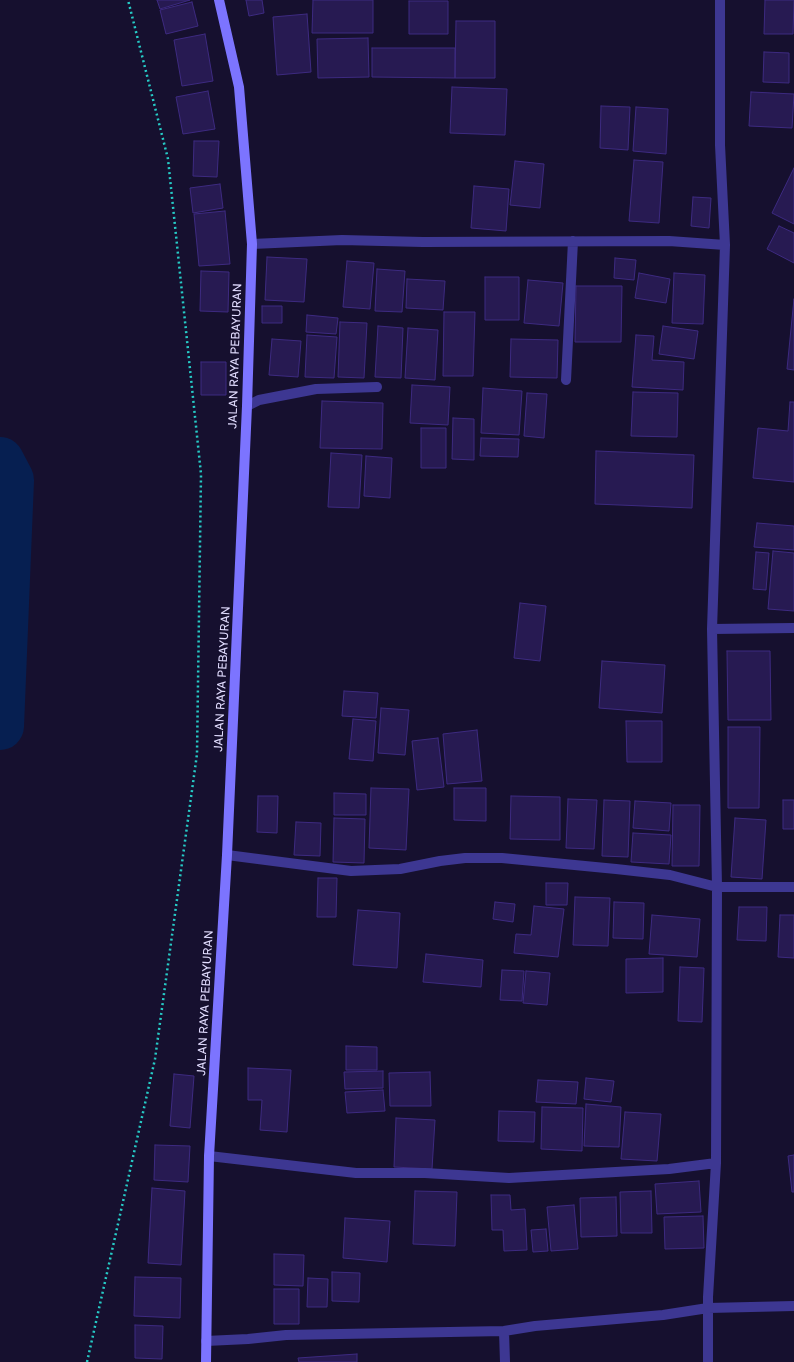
<!DOCTYPE html>
<html>
<head>
<meta charset="utf-8">
<style>
	body { margin:0 }
	canvas { display:block; background:#16102f }
</style>
</head>
<body>
<canvas width="794" height="1362"></canvas>
<script>
const ctx = document.querySelector('canvas').getContext('2d');
ctx.lineJoin = 'round';
const toPath = rows => new Path2D(rows.map(r => 'M' + r).join(''));
function trace(path, color, width, dash) { ctx.strokeStyle = color; ctx.lineWidth = width; ctx.lineCap = dash ? 'butt' : 'round'; ctx.setLineDash(dash || []); ctx.stroke(path); }
function fillPath(path, color) { ctx.fillStyle = color; ctx.fill(path, 'evenodd'); }
function drawText(font, color, halo, rows, align = 'center') {
  ctx.font = font + ' "Golos Text",sans-serif'; ctx.lineWidth = 3; ctx.setLineDash([]); ctx.textBaseline = 'middle'; ctx.strokeStyle = halo; ctx.fillStyle = color; for (const [text, x, y, turn = 0] of rows) {
    ctx.save(); ctx.translate(x, y); ctx.rotate((+turn || 0) * Math.PI / 180); ctx.textAlign = isNaN(turn) ? turn : align; if (halo) ctx.strokeText(text, 0, 0); ctx.fillText(text, 0, 0); ctx.restore();
  }
}
trace(toPath([
	[0,461,10,480,0,726]
]), '#061f51', 48);
const building = toPath([
	[157,0,190,0,160,9,157,0],
	[246,0,262,0,264,13,249,16,246,0],
	[313,0,373,0,373,33,312,33,313,0],
	[765,0,794,0,793,34,764,34,765,0],
	[409,1,448,1,448,34,409,34,409,1],
	[192,2,198,26,166,34,160,10,192,2],
	[307,14,311,72,277,75,273,17,307,14],
	[456,21,495,21,495,78,455,78,456,21],
	[205,34,213,81,182,86,174,40,205,34],
	[368,38,369,77,318,78,317,39,368,38],
	[372,48,455,48,455,78,372,77,372,48],
	[764,52,789,53,789,83,763,82,764,52],
	[452,87,507,89,505,135,450,133,452,87],
	[208,91,215,129,183,134,176,97,208,91],
	[751,92,794,94,792,128,749,126,751,92],
	[601,106,630,107,628,150,600,148,601,106],
	[636,107,668,109,666,154,633,151,636,107],
	[194,141,219,141,217,177,193,176,194,141],
	[634,160,663,162,659,223,629,221,634,160],
	[515,161,544,164,540,208,510,205,515,161],
	[794,168,794,224,772,213,794,168],
	[220,184,223,208,193,213,190,188,220,184],
	[474,186,509,189,506,231,471,228,474,186],
	[693,197,711,198,709,228,691,226,693,197],
	[225,211,230,264,199,266,194,214,225,211],
	[779,226,794,233,794,263,767,249,779,226],
	[267,257,307,259,304,302,265,300,267,257],
	[615,258,636,260,634,280,614,278,615,258],
	[347,261,374,263,370,309,343,307,347,261],
	[377,269,405,271,402,312,375,311,377,269],
	[201,271,229,272,228,312,200,311,201,271],
	[639,273,670,279,666,303,635,298,639,273],
	[674,273,705,275,703,324,672,323,674,273],
	[485,277,519,277,519,320,485,320,485,277],
	[407,279,445,281,443,310,406,308,407,279],
	[528,280,563,283,559,326,524,323,528,280],
	[576,286,622,286,621,342,575,342,576,286],
	[794,299,794,370,787,369,794,299],
	[262,306,282,306,282,323,262,323,262,306],
	[444,312,475,312,473,376,443,376,444,312],
	[307,315,338,318,336,334,306,332,307,315],
	[340,322,367,323,364,378,338,377,340,322],
	[378,326,403,328,401,378,375,377,378,326],
	[663,326,698,331,694,359,659,354,663,326],
	[408,328,438,330,435,380,405,378,408,328],
	[307,335,337,337,334,378,305,377,307,335],
	[636,335,654,336,652,360,684,362,683,390,632,387,636,335],
	[272,339,301,341,298,377,269,375,272,339],
	[511,339,558,340,557,378,510,377,511,339],
	[201,362,226,362,226,395,201,395,201,362],
	[412,385,450,387,448,425,410,423,412,385],
	[483,388,522,391,519,435,481,433,483,388],
	[633,392,678,393,677,437,631,436,633,392],
	[527,393,547,394,544,438,524,436,527,393],
	[322,401,383,403,382,449,320,448,322,401],
	[790,402,794,402,794,482,753,478,758,428,788,431,790,402],
	[453,418,474,419,474,460,452,459,453,418],
	[421,428,446,428,446,468,421,468,421,428],
	[481,438,519,439,518,457,480,456,481,438],
	[596,451,694,455,692,508,595,504,596,451],
	[331,453,362,455,359,508,328,507,331,453],
	[366,456,392,458,390,498,364,496,366,456],
	[757,523,794,526,794,550,754,547,757,523],
	[773,551,794,553,794,611,768,609,773,551],
	[756,552,769,553,766,590,753,589,756,552],
	[520,603,546,606,540,661,514,658,520,603],
	[727,651,770,651,771,720,728,720,727,651],
	[602,661,665,665,662,713,599,708,602,661],
	[344,691,378,693,376,718,342,716,344,691],
	[381,708,409,710,405,755,378,753,381,708],
	[353,719,376,721,373,761,349,759,353,719],
	[626,721,662,721,662,762,627,762,626,721],
	[728,727,760,727,759,808,728,808,728,727],
	[477,730,482,781,447,784,443,734,477,730],
	[438,738,444,787,417,790,412,741,438,738],
	[371,788,409,789,406,850,369,848,371,788],
	[454,788,486,788,486,821,454,820,454,788],
	[334,793,366,794,366,815,334,815,334,793],
	[258,796,278,796,277,833,257,832,258,796],
	[511,796,560,797,560,840,510,839,511,796],
	[568,799,597,800,594,849,566,848,568,799],
	[604,800,630,801,628,857,602,856,604,800],
	[783,800,794,800,794,829,783,829,783,800],
	[635,801,671,803,669,831,633,828,635,801],
	[673,805,700,805,699,866,672,866,673,805],
	[334,818,365,819,364,863,333,862,334,818],
	[735,818,766,820,762,879,731,877,735,818],
	[296,822,321,823,320,856,294,855,296,822],
	[633,833,671,835,669,864,631,862,633,833],
	[318,878,337,878,336,917,317,917,318,878],
	[546,883,568,883,567,905,546,905,546,883],
	[575,897,610,898,608,946,573,945,575,897],
	[495,902,515,904,513,922,493,919,495,902],
	[614,902,644,903,643,939,613,938,614,902],
	[534,906,564,909,558,957,514,953,516,934,531,935,534,906],
	[739,907,767,907,766,941,737,940,739,907],
	[358,910,400,913,397,968,353,965,358,910],
	[652,915,700,919,697,957,649,954,652,915],
	[780,915,794,915,794,958,778,957,780,915],
	[426,954,483,960,481,987,423,982,426,954],
	[663,958,663,992,626,993,626,959,663,958],
	[680,967,704,968,702,1022,678,1021,680,967],
	[502,970,524,971,522,1001,500,1000,502,970],
	[526,971,550,973,547,1005,523,1003,526,971],
	[346,1046,377,1047,377,1070,346,1070,346,1046],
	[248,1068,291,1070,287,1132,260,1130,262,1100,248,1100,248,1068],
	[383,1071,383,1088,345,1089,344,1072,383,1071],
	[430,1072,431,1106,390,1106,389,1073,430,1072],
	[174,1074,194,1076,190,1128,170,1126,174,1074],
	[586,1078,614,1081,611,1102,584,1099,586,1078],
	[538,1080,578,1082,576,1104,536,1102,538,1080],
	[383,1090,385,1111,347,1113,345,1092,383,1090],
	[586,1104,621,1107,619,1147,584,1146,586,1104],
	[542,1107,583,1108,582,1151,541,1149,542,1107],
	[499,1111,535,1112,534,1142,498,1141,499,1111],
	[625,1112,661,1114,657,1161,621,1159,625,1112],
	[396,1118,435,1120,432,1169,394,1167,396,1118],
	[155,1145,190,1146,188,1182,154,1180,155,1145],
	[794,1155,794,1192,792,1192,788,1156,794,1155],
	[699,1181,701,1212,657,1214,655,1184,699,1181],
	[152,1188,185,1191,181,1265,148,1263,152,1188],
	[415,1191,457,1192,455,1246,413,1244,415,1191],
	[651,1191,652,1233,621,1233,620,1192,651,1191],
	[491,1195,510,1195,511,1210,525,1209,527,1250,504,1251,503,1230,492,1230,491,1195],
	[616,1197,617,1236,581,1237,580,1198,616,1197],
	[574,1205,578,1249,551,1251,547,1207,574,1205],
	[703,1216,704,1248,665,1249,664,1217,703,1216],
	[345,1218,390,1221,387,1262,343,1258,345,1218],
	[546,1229,548,1251,533,1252,531,1230,546,1229],
	[274,1254,304,1255,303,1286,274,1285,274,1254],
	[332,1272,360,1273,359,1302,332,1301,332,1272],
	[135,1277,181,1278,180,1318,134,1316,135,1277],
	[308,1278,328,1279,327,1307,307,1307,308,1278],
	[274,1289,299,1289,299,1324,274,1324,274,1289],
	[135,1325,163,1326,162,1359,135,1358,135,1325],
	[357,1354,357,1362,299,1362,298,1358,357,1354]
]);
fillPath(building, '#271a52');
trace(building, '#3d2a80', 1);
trace(toPath([
	[87,1362,155,1059,197,754,201,474,168,159,128,0]
]), '#26cbc6', 2.5, [2, 3]);
trace(toPath([
	[252,244,342,240,423,242,669,241,725,245],
	[566,380,573,241],
	[247,406,259,400,316,389,377,387],
	[712,629,794,628],
	[227,855,351,871,400,869,440,861,465,858,502,858,616,869,670,875,717,887,794,887],
	[209,1156,356,1173,425,1173,509,1178,669,1169,716,1163],
	[504,1331,505,1362],
	[206,1341,248,1339,286,1335,504,1331,535,1326,663,1315,708,1308,794,1306],
	[708,1362,708,1297,716,1163,717,887,712,629,725,245,720,145,720,0]
]), '#3d3792', 10);
trace(toPath([
	[206,1362,209,1156,227,855,247,406,252,244,239,87,219,0]
]), '#7c74ff', 10);
drawText('12px', '#e2ddff', '#16102f', [
	["JALAN RAYA PEBAYURAN",235,356,-88],
	["JALAN RAYA PEBAYURAN",222,679,-87],
	["JALAN RAYA PEBAYURAN",205,1003,-87]
]);
</script>
</body>
</html>
